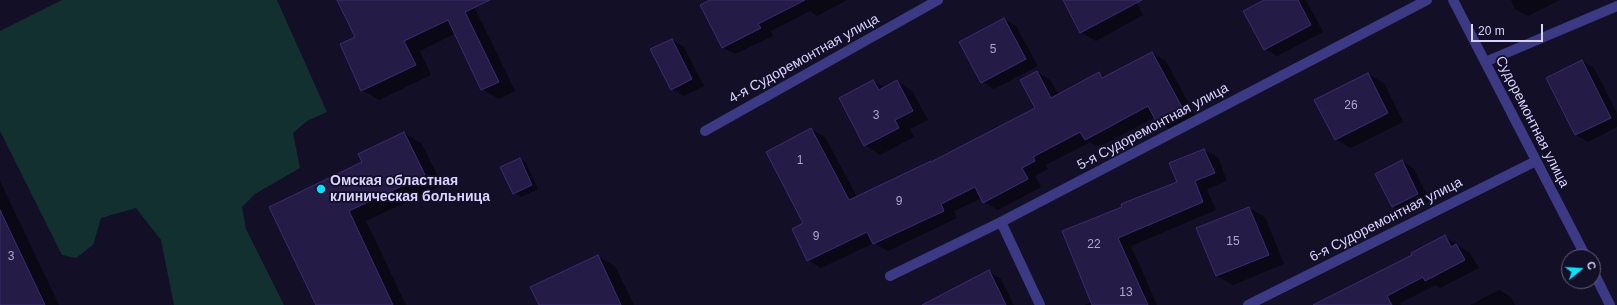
<!DOCTYPE html>
<html>
<head>
<meta charset="utf-8">
<style>
	body { margin:0 }
	#map { position:relative; width:1617px; height:305px; overflow:hidden; background:#130f26; font-family:Helvetica,sans-serif }
	canvas { display:block }
	.north { position:absolute; left:1561px; top:249px; width:40px; height:40px; box-sizing:border-box; background:#130f26; border:1px solid #625e7d; border-radius:50%; rotate:72deg; font-size:11px; font-weight:700; line-height:16px; text-align:center; color:#d9d4ff }
	.north::after { content:''; display:block; margin:auto; width:14px; height:18px; background:#00e5ff; clip-path:polygon(50% 0,100% 100%,50% 72%,0 100%) }
	.scale { position:absolute; left:1471px; top:24px; width:72px; height:18px; box-sizing:border-box; border:2px solid #d9d4ff; border-top:0; padding-left:5px; font-size:12px; line-height:14px; white-space:nowrap; color:#d9d4ff; -webkit-text-stroke:3px #130f26; paint-order:stroke }
</style>
</head>
<body>
<div id="map">
<canvas width="1617" height="305"></canvas>
<div class="north">С</div>
<div class="scale">20 m</div>
</div>
<script>
const ctx = document.querySelector('canvas').getContext('2d');
ctx.lineJoin = 'round';
function fillPath(path, color) { ctx.fillStyle = color; ctx.fill(path, 'evenodd'); }
const toPath = rows => new Path2D(rows.map(r => 'M' + r).join(''));
function trace(path, color, width, dash) { ctx.strokeStyle = color; ctx.lineWidth = width; ctx.lineCap = dash ? 'butt' : 'round'; ctx.setLineDash(dash || []); ctx.stroke(path); }
function drawText(font, color, halo, rows, align = 'center') {
  ctx.font = font + ' Helvetica,sans-serif'; ctx.lineWidth = 3.5; ctx.setLineDash([]); ctx.textBaseline = 'middle'; ctx.strokeStyle = halo; ctx.fillStyle = color; for (const [text, x, y, turn = 0] of rows) {
    ctx.save(); ctx.translate(x, y); ctx.rotate((+turn || 0) * Math.PI / 180); ctx.textAlign = isNaN(turn) ? turn : align; if (halo) ctx.strokeText(text, 0, 0); ctx.fillText(text, 0, 0); ctx.restore();
  }
}
fillPath(toPath([
	[62,0,277,0,327,112,307,121,293,133,300,168,255,194,242,207,246,229,284,305,174,305,161,240,136,208,101,218,93,245,76,258,62,255,0,131,0,31]
]), '#12302f');
fillPath(toPath([
	[338,0,471,0,515,91,499,99,482,89,456,33,420,51,431,75,379,100,362,90,356,38],
	[712,0,847,0,817,16,810,11,771,31,773,36,735,54,722,47],
	[1064,0,1135,0,1143,15,1096,41,1081,32],
	[1266,0,1306,0,1323,32,1277,56,1265,49],
	[1511,0,1560,0,1528,16,1515,9],
	[1004,19,1016,26,1038,66,994,89,982,82],
	[672,40,684,47,704,86,684,96,672,89],
	[1152,53,1166,61,1196,117,1172,130,1158,122,1155,117,1099,147,1090,142,1046,165,1048,169,1035,176,1041,187,998,210,984,202,982,198,954,211,957,218,888,251,874,243,821,268,808,260,805,224,811,129,825,137,857,197,931,162,1036,108,1037,72,1050,80,1059,95,1099,74,1106,77],
	[1582,61,1594,68,1617,113,1617,127,1588,142,1576,135,1548,78],
	[1368,74,1384,83,1403,122,1351,148,1335,139],
	[873,81,885,88,897,81,912,91,928,120,910,129,914,137,880,155,865,145],
	[404,133,422,144,442,185,366,221,406,305,317,305,364,163],
	[1204,150,1218,157,1227,181,1207,189,1216,210,1131,246,1157,305,1084,305,1092,302,1123,207,1178,182,1171,163],
	[520,159,526,163,538,189,521,197,514,193],
	[1402,161,1414,169,1430,201,1405,213,1392,206],
	[0,181,59,305,0,305],
	[1249,208,1265,217,1284,264,1233,285,1217,276,1198,229],
	[1445,237,1470,253,1479,268,1440,288,1436,285,1400,303,1401,305,1316,305,1414,255],
	[598,256,615,266,634,305,540,305],
	[989,272,1001,279,1014,305,952,305],
	[1499,290,1511,297,1515,305,1470,305]
]), '#0007');
const building = toPath([
	[337,0,490,0,465,12,499,82,481,90,448,20,404,41,416,65,361,91,340,44,355,37,337,0],
	[710,0,805,0,758,24,761,28,722,48,700,5,710,0],
	[1063,0,1142,0,1080,33,1063,0],
	[1264,0,1298,0,1311,25,1264,50,1243,11,1264,0],
	[1004,18,1026,59,981,83,959,42,1004,18],
	[672,39,692,79,671,90,650,49,672,39],
	[1152,52,1183,109,1157,123,1148,106,1085,140,1080,132,1033,157,1035,161,1022,168,1028,179,983,203,975,187,941,204,944,211,873,244,867,232,807,261,792,229,803,223,766,152,811,128,849,200,931,161,931,162,1035,108,1020,80,1037,71,1051,98,1099,72,1102,78,1152,52],
	[1582,60,1611,118,1575,135,1546,78,1582,60],
	[1368,73,1388,113,1335,140,1314,100,1368,73],
	[873,80,879,90,897,80,913,111,895,120,899,128,864,146,839,98,873,80],
	[404,132,425,175,349,211,393,305,316,305,269,207,362,162,358,154,404,132],
	[1204,149,1215,173,1195,181,1203,202,1118,238,1148,305,1092,305,1062,231,1122,207,1121,204,1177,182,1169,163,1204,149],
	[520,158,532,185,513,194,500,167,520,158],
	[1402,160,1418,194,1392,207,1375,174,1402,160],
	[1249,207,1269,255,1216,276,1196,228,1249,207],
	[0,210,45,305,0,305,0,210],
	[1445,235,1451,247,1456,244,1465,260,1425,281,1423,277,1387,296,1392,305,1313,305,1412,255,1411,253,1445,235],
	[598,255,621,305,539,305,530,287,598,255],
	[989,270,1006,305,922,305,989,270]
]);
fillPath(building, '#241b47');
trace(building, '#3b2d73', 1);
trace(toPath([
	[1453,0,1586,257],
	[1485,62,1617,6],
	[705,131,938,0],
	[1001,222,1040,305],
	[1593,271,1610,305],
	[890,276,1001,222,1427,0],
	[1248,305,1536,161]
]), '#3d3a85', 10);
for (const [x, y, r, color] of [
	[321,189,5,"#00e5ff"]
]) { const dot = new Path2D(); dot.arc(x, y, r, 0, 2 * Math.PI); ctx.fillStyle = color; ctx.fill(dot); trace(dot, '#130f26', 1.5); }
drawText('12px', '#aca6d1', null, [
	["5",993,50],
	["26",1351,106],
	["3",876,116],
	["1",800,161],
	["9",899,202],
	["9",816,237],
	["15",1233,242],
	["22",1094,245],
	["3",11,257],
	["13",1126,293]
]);
drawText('14px', '#d9d4ff', '#130f26', [
	["4-я Судоремонтная улица",804,59,-29],
	["Судоремонтная улица",1532,122,63],
	["5-я Судоремонтная улица",1153,127,-28],
	["6-я Судоремонтная улица",1386,220,-27]
]);
drawText('bold 14px', '#d9d4ff', '#130f26', [
	["Омская областная",330,181],
	["клиническая больница",330,197]
], 'left');
</script>
</body>
</html>
